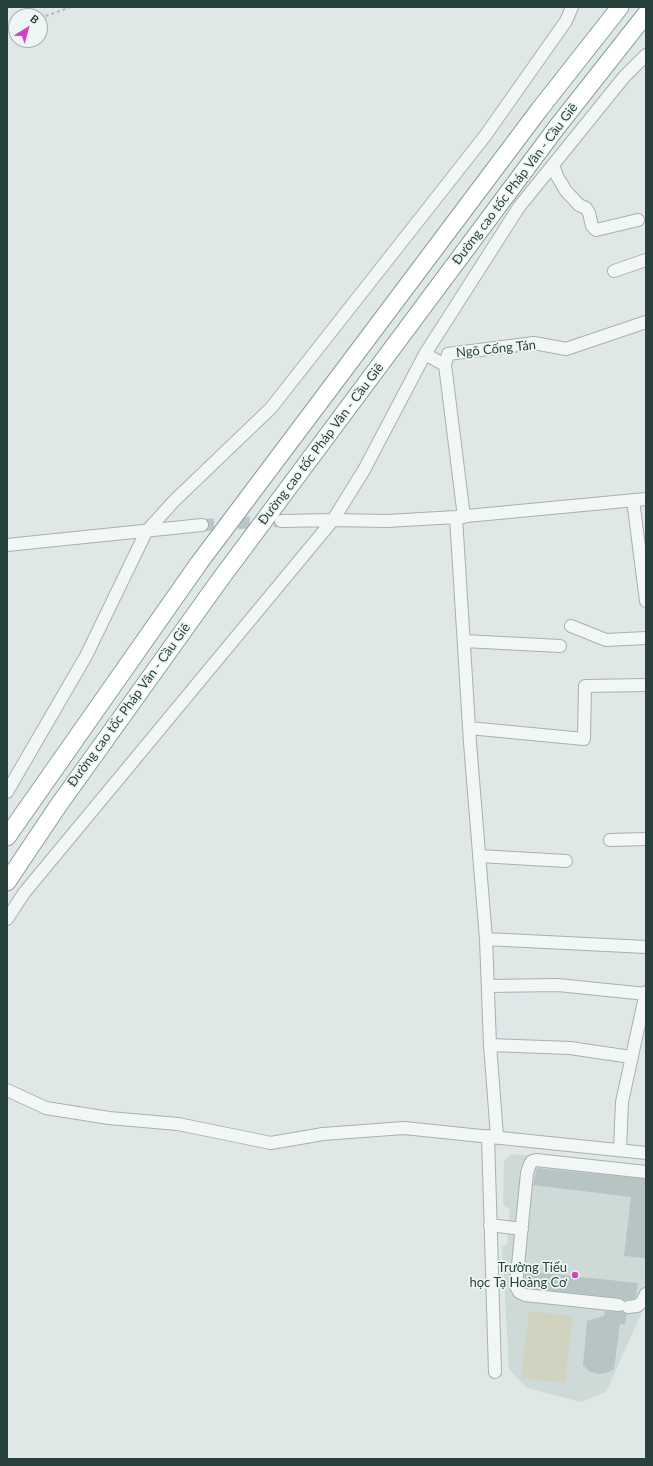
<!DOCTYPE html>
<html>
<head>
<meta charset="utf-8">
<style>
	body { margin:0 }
	#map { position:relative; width:653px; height:1466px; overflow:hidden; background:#dfe8e7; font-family:Lato,sans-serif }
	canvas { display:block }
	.frame { position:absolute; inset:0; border:8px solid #28403c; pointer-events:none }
	.north { position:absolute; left:8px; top:8px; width:40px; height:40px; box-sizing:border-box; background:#eef6f4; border:1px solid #9fadaa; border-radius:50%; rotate:37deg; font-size:11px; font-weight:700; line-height:16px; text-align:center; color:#28403c }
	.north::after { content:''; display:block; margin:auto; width:14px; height:18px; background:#d042c5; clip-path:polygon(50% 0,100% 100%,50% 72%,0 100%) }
</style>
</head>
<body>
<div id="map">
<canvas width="653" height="1466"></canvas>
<div class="frame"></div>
<div class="north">B</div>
</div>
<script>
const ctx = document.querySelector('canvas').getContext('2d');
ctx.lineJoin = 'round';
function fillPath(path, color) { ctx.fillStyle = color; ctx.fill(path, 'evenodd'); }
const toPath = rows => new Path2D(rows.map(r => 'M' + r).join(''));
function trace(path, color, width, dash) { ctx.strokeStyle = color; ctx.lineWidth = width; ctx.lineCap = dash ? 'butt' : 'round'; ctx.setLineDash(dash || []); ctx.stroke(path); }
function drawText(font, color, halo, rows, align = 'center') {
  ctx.font = font + ' Lato,sans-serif'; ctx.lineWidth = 3.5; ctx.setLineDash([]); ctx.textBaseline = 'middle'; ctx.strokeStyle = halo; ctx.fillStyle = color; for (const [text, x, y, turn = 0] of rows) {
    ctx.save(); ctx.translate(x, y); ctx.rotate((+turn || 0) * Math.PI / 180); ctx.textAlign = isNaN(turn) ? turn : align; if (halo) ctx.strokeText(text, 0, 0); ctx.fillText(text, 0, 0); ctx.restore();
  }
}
fillPath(toPath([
	[512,1154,646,1167,646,1303,606,1392,581,1402,527,1388,509,1369,502,1247,507,1244,510,1210,503,1205,504,1161]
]), '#cddad8');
fillPath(toPath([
	[529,1311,573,1316,565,1383,521,1378]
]), '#d2d2c0');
fillPath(toPath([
	[537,1168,646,1179,646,1246,645,1258,624,1256,631,1197,533,1185],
	[525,1271,638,1283,636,1296,634,1299,625,1300,620,1298,527,1288,524,1285],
	[605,1311,622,1312,627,1314,625,1325,620,1324,614,1369,606,1373,598,1374,589,1371,583,1365,587,1321,604,1316]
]), '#b6c5c3');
trace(toPath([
	[202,525,281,521]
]), '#bac6c5', 12, [12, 6]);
const minor = toPath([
	[553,165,557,176,566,191,579,205,586,208,589,213,592,226,596,230,638,220],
	[614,271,646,260],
	[425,354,445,365,464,517],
	[445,365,448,354,534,343,566,349,646,322],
	[633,500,646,601],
	[456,517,470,743,486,939,490,1045,497,1136],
	[281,521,333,520,387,521,456,517,646,499],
	[7,545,202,525],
	[571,626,606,640,646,638],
	[464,641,560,646],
	[469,728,584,739,585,686,646,685],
	[7,792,86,656,146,532,174,501,271,408,485,136,566,21,572,7],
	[610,840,646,839],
	[479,856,566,861],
	[7,919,24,893,333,520,364,470,425,354,519,207,624,77,646,55],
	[486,939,646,947],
	[488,986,558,985,646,994],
	[490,1045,570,1048,631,1057],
	[7,1090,46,1108,109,1118,178,1124,271,1143,323,1134,404,1128,646,1153],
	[488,1136,495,1372],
	[620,1150,622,1102,646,992],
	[490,1225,522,1229],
	[619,1305,525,1295,519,1292,516,1286,527,1173,530,1164,532,1161,536,1160,646,1172],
	[628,1307,637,1306,642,1302,646,1294]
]);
const highway = toPath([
	[7,837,199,563,539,110,620,7],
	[7,882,58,806,219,581,557,127,646,14]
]);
trace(minor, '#a4b2b0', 14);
trace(highway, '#869f9b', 19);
trace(toPath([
	[40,18,71,7],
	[7,28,16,25]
]), '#b1bcba', 2, [3, 3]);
trace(minor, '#f2f7f6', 12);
trace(highway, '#fff', 17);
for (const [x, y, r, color] of [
	[575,1275,4,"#d042c5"]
]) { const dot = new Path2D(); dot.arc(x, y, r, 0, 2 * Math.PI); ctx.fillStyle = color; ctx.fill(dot); trace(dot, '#eef6f4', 1.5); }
drawText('13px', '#28403c', '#eef6f4', [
	["Đường cao tốc Pháp Vân - Cầu Giẽ",515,184,-53],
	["Ngõ Cống Tán",496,349,-6],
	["Đường cao tốc Pháp Vân - Cầu Giẽ",321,444,-53],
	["Đường cao tốc Pháp Vân - Cầu Giẽ",129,705,-54]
]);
drawText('13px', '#28403c', '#eef6f4', [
	["Trường Tiểu",567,1268],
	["học Tạ Hoàng Cơ",567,1283]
], 'right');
</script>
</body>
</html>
